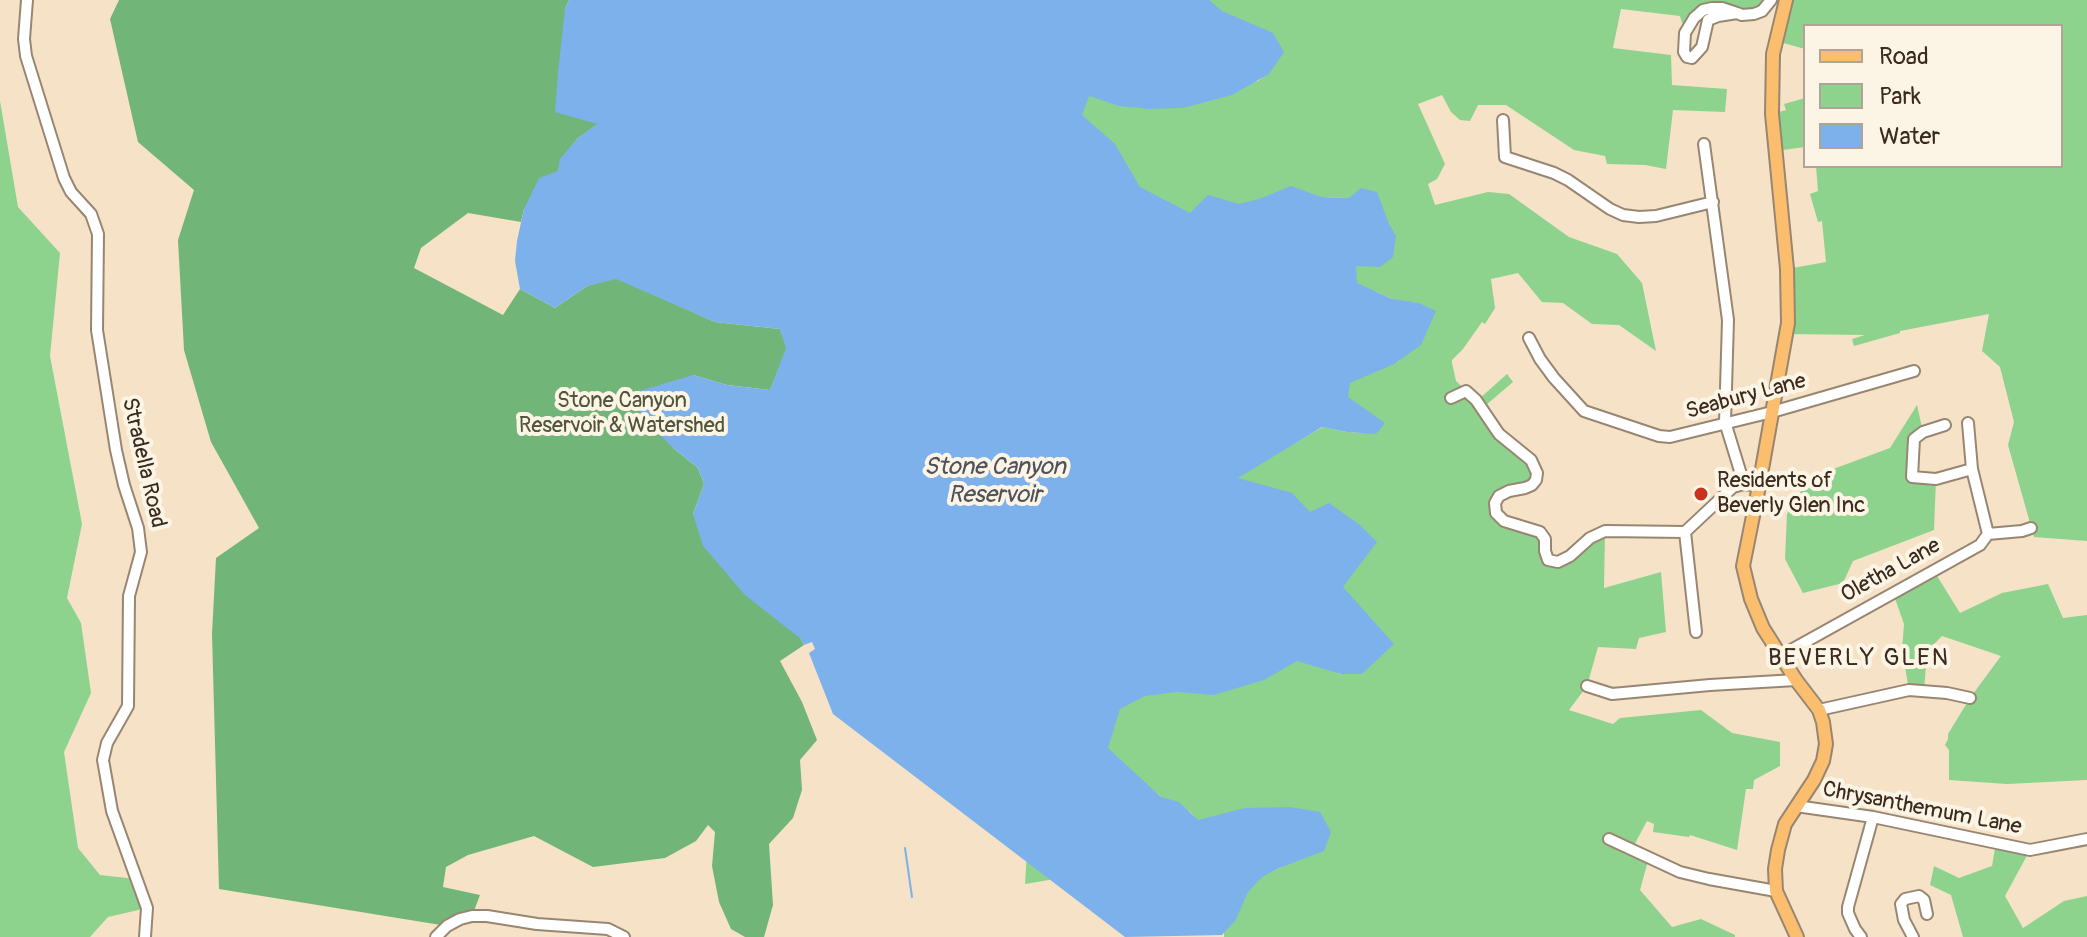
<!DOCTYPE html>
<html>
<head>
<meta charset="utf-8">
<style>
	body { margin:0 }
	#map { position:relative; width:2087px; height:937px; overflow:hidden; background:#f5e2c7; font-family:Pangolin,sans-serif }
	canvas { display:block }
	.legend { position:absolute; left:1803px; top:24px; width:260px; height:144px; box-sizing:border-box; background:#fcf5e5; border:2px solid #afa495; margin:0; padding:10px 14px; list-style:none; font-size:24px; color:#3b2a1e }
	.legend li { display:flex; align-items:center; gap:16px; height:40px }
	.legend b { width:40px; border:2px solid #afa495 }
</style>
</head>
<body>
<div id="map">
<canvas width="2087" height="937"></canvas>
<ul class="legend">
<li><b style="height:10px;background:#fabe6e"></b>Road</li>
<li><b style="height:22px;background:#8dd38d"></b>Park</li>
<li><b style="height:22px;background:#7db1eb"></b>Water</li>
</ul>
</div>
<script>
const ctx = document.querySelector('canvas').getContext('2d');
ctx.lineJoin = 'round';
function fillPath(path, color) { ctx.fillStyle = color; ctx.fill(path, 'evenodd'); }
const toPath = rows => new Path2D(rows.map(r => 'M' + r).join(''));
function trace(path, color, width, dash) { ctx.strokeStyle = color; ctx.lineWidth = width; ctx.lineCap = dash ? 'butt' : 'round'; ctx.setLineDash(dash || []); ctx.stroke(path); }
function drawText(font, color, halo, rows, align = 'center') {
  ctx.font = font + ' Pangolin,sans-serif'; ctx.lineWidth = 8; ctx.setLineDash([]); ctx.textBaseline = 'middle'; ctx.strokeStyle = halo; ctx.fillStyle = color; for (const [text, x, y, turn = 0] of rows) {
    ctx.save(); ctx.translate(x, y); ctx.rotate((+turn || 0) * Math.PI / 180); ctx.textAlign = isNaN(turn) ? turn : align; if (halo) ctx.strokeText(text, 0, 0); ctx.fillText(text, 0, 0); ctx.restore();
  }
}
fillPath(toPath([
	[1065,0,1127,0,1132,16,1131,107,1141,108,1258,81,1271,71,1139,102,1139,15,1135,0,1771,0,1762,11,1754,14,1742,15,1722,8,1712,8,1703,10,1694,18,1690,18,1691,21,1682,23,1680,16,1621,9,1613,48,1671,55,1672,85,1727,89,1725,112,1673,110,1666,169,1645,165,1607,164,1605,156,1574,150,1506,105,1478,105,1470,121,1460,120,1451,112,1442,95,1418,104,1445,164,1437,179,1428,184,1435,205,1488,192,1509,194,1569,237,1617,254,1642,283,1656,351,1619,325,1592,324,1563,303,1542,302,1518,273,1491,279,1495,308,1485,324,1482,322,1463,349,1452,360,1452,363,1456,381,1476,400,1499,434,1531,460,1537,473,1536,480,1532,485,1509,491,1499,496,1495,503,1496,512,1504,521,1540,532,1545,539,1545,551,1548,560,1558,562,1570,556,1590,538,1605,531,1604,588,1661,572,1666,632,1639,638,1636,649,1598,647,1587,686,1569,710,1613,724,1620,718,1701,710,1732,733,1780,742,1780,766,1754,780,1753,789,1746,789,1737,850,1690,835,1689,837,1653,832,1654,824,1647,821,1632,849,1649,857,1640,890,1672,927,1701,919,1735,935,1735,937,1224,937,1224,933,1173,866,1271,872,1283,866,1172,859,1194,816,1189,811,1163,859,1136,858,1055,879,1025,884,1029,818,1160,796,1153,790,1029,810,1034,744,1110,740,1112,733,1043,736,1061,720,1065,709,1063,701,1047,684,1043,676,1042,669,1204,659,1219,693,1225,691,1210,658,1306,617,1339,674,1347,674,1313,614,1347,601,1344,594,1310,608,1270,539,1241,480,1237,479,1239,477,1234,467,1259,463,1323,427,1347,432,1362,433,1357,428,1350,425,1321,420,1285,433,1279,380,1284,357,1350,367,1363,377,1400,360,1420,304,1413,302,1394,357,1368,373,1353,360,1287,349,1304,284,1352,296,1392,299,1377,292,1353,289,1304,277,1287,216,1347,198,1327,197,1285,209,1280,191,1273,194,1278,211,1172,240,1138,222,1138,185,1131,174,1131,222,1052,246,1058,130,1122,158,1117,148,1058,123],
	[1786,0,2087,0,2087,541,2034,537,2008,445,2014,422,2000,367,1982,351,1989,314,1900,331,1900,333,1854,346,1852,339,1865,335,1786,334,1787,269,1826,262,1822,221,1818,222,1810,194,1818,191,1816,166,2061,166,2061,26,1805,26,1805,49,1776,41],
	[1805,98,1805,147,1775,151,1772,114,1786,110,1784,104],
	[0,101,18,207,60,253,50,356,82,524,67,598,81,623,91,693,64,752,78,848,100,875,136,879,147,908,108,917,90,937,0,937],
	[1507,374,1513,382,1486,405,1479,399],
	[1917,405,1923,432,1914,439,1912,477,1936,479,1934,530,1853,561,1843,583,1803,593,1785,559,1787,514,1809,478,1890,448],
	[1934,571,1960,613,2002,593,2048,584,2063,618,2087,615,2087,780,2007,784,1949,780,1949,750,1945,745,1948,739,1948,734,1970,698,2001,656,1942,636,1927,651,1924,692,1909,690,1902,650,1904,624,1893,593],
	[1996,843,2030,850,2005,896,2023,928,2064,901,2087,896,2087,937,1963,937,1951,895,1930,885,1934,866,1959,878,1992,866]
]), '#8dd38d');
fillPath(toPath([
	[119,0,569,0,565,9,598,124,578,138,561,159,558,171,524,209,521,222,468,213,421,248,414,268,503,315,520,289,555,308,587,286,616,278,715,322,780,329,787,348,770,390,727,385,693,375,672,447,698,468,704,484,693,514,801,639,804,645,780,661,802,702,817,740,800,760,802,790,793,818,769,844,773,905,764,937,745,937,731,929,719,902,712,866,715,832,708,825,696,841,665,858,593,867,534,836,468,855,446,867,443,887,480,895,472,916,447,926,219,889,212,634,216,558,259,528,211,442,184,350,178,240,194,190,138,142,110,19]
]), '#72b578');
fillPath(toPath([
	[569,0,1209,0,1222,11,1273,33,1284,52,1269,74,1232,95,1183,108,1148,109,1119,106,1089,96,1082,115,1115,144,1140,187,1190,213,1208,195,1239,204,1259,199,1291,186,1321,197,1349,198,1361,188,1377,192,1389,224,1396,236,1393,257,1380,267,1356,266,1357,283,1392,299,1419,303,1436,311,1421,345,1394,364,1350,383,1348,397,1385,423,1376,434,1347,432,1322,427,1238,478,1292,493,1310,512,1329,503,1360,525,1377,542,1343,587,1394,644,1362,674,1341,674,1297,661,1264,680,1214,695,1177,692,1145,696,1120,709,1108,748,1161,797,1179,802,1198,820,1245,808,1290,807,1320,812,1331,832,1324,851,1279,868,1262,877,1248,892,1235,921,1222,935,1125,937,833,714,809,653,815,649,812,642,804,645,801,639,745,595,703,546,693,514,704,484,698,468,672,447,641,415,636,392,693,375,727,385,770,390,786,348,780,329,715,322,616,279,587,286,555,308,520,289,515,261,517,241,524,209,539,178,558,171,560,159,578,138,597,124,555,112,558,72,565,9]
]), '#7db1eb');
trace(toPath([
	[905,848,912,897]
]), '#7db1eb', 2);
const minor = toPath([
	[27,0,24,39,26,56,64,178,71,192,91,214,98,234,97,330,116,450,124,485,138,528,141,552,129,596,128,706,107,743,103,760,112,811,147,908,145,937],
	[1737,13,1718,16,1708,20,1702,47,1692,58,1687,57,1684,52,1685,33,1694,18,1703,10,1712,8,1722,8,1737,13,1742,15,1754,14,1762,11,1771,0],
	[1503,120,1505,157,1554,173,1568,180,1610,209,1623,215,1639,217,1656,216,1713,202],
	[1704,144,1728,320,1725,422,1744,484],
	[1529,338,1540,359,1554,378,1584,411,1659,436,1670,437,1772,412,1914,371],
	[1451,398,1466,391,1476,400,1499,434,1531,460,1537,473,1536,480,1532,485,1525,488,1509,491,1499,496,1495,503,1496,513,1504,521,1540,532,1545,539,1545,551,1548,560,1558,562,1570,556,1590,538,1605,531,1685,532,1733,487,1744,484,1759,486],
	[1968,423,1972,469,1988,534],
	[1945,425,1923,432,1914,439,1912,477,1936,479,1972,469],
	[1685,532,1696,632],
	[1780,656,1980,545,1988,534,2022,531,2031,528],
	[1587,686,1612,694,1710,685,1796,680],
	[1819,710,1909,690,1947,693,1970,698],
	[1796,806,1873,817,2030,850,2087,839],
	[1609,839,1680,872,1709,879,1776,891],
	[436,937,447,926,460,919,472,916,487,916,537,924,608,929,624,937],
	[1861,937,1855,929,1848,913,1848,907,1873,817],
	[1913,937,1904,920,1901,904,1905,899,1919,896,1924,900,1927,914]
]);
const major = toPath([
	[1786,0,1773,54,1772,114,1787,269,1788,323,1759,486,1743,566,1751,599,1763,628,1796,680,1819,710,1823,722,1826,744,1823,761,1814,780,1785,824,1778,850,1775,869,1776,891,1797,937]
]);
trace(minor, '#988672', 14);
trace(major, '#988672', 16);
trace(minor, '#fff', 10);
trace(major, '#fabe6e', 12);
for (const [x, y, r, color] of [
	[1701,494,8,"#c8321e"]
]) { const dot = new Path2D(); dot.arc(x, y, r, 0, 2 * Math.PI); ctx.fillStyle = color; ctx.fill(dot); trace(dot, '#fcf5e5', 3); }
drawText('22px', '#3b2a1e', '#fcf5e5', [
	["Seabury Lane",1746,397,-15],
	["Stradella Road",143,463,77],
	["Oletha Lane",1891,571,-29],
	["Chrysanthemum Lane",1922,809,11]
]);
drawText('22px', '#50543a', '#fcf5e5', [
	["Stone Canyon",622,401],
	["Reservoir & Watershed",622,426]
]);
drawText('22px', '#3b2a1e', '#fcf5e5', [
	["Residents of",1717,481],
	["Beverly Glen Inc",1717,506]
], 'left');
drawText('italic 24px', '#4f525c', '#fcf5e5', [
	["Stone Canyon",995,468],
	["Reservoir",995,496]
]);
ctx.letterSpacing = '2px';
drawText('24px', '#3b2a1e', '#fcf5e5', [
	["BEVERLY GLEN",1859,659]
]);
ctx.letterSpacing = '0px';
</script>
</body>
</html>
